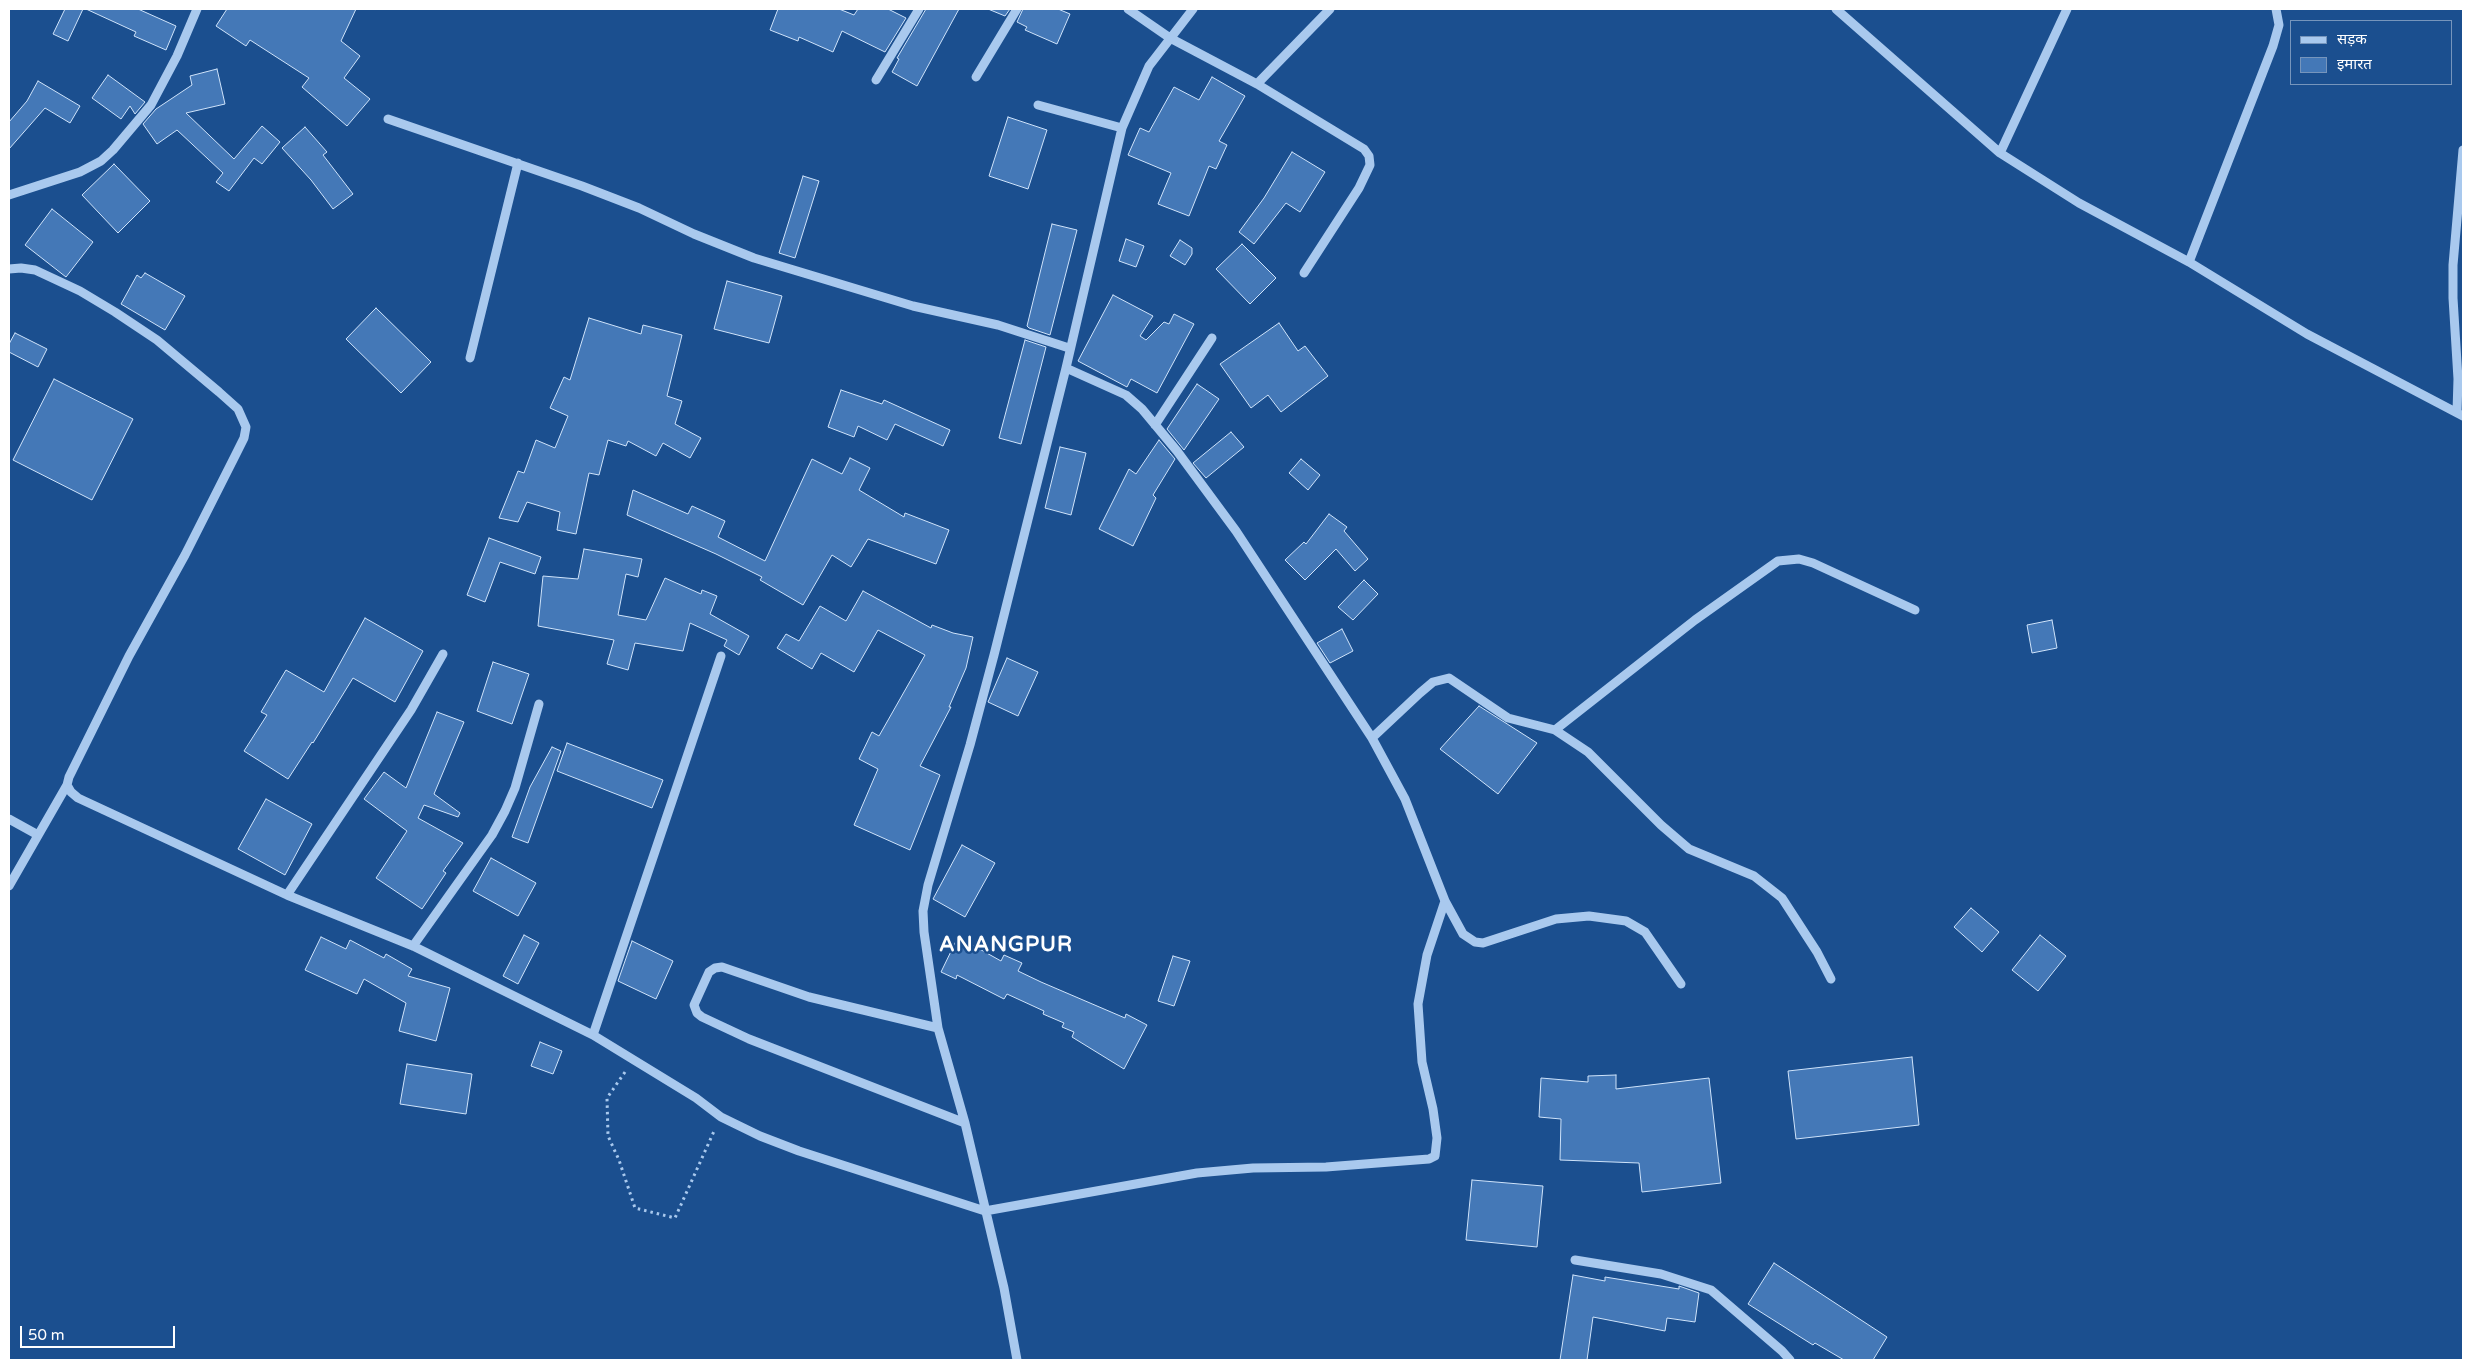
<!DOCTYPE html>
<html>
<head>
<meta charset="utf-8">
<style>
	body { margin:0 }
	#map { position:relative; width:2472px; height:1369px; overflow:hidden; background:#1b4f8f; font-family:"Varela Round","Noto Sans Devanagari",sans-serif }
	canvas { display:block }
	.frame { position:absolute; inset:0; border:10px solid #fff; pointer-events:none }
	.legend { position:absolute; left:2290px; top:20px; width:162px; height:65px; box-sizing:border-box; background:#1b4f8f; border:1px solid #7695bc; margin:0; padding:6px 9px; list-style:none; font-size:15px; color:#fff }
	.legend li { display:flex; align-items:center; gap:10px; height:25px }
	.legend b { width:25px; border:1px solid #7695bc }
	.scale { position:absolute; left:20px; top:1326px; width:155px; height:22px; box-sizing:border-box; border:2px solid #fff; border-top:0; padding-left:6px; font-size:15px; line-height:18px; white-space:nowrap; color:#fff; -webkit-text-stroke:4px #1b4f8f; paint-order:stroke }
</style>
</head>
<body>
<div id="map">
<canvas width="2472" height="1369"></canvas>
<div class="frame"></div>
<ul class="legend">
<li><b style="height:6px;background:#a9c9ee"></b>सड़क</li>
<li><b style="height:14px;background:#4478b7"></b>इमारत</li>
</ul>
<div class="scale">50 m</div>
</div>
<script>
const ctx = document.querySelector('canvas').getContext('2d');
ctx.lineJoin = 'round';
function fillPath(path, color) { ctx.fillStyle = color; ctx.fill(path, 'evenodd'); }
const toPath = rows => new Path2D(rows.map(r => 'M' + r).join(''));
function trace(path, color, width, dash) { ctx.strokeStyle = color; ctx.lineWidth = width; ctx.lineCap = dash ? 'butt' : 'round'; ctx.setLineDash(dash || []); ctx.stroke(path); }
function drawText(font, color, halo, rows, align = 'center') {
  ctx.font = font + ' "Varela Round",sans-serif'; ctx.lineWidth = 5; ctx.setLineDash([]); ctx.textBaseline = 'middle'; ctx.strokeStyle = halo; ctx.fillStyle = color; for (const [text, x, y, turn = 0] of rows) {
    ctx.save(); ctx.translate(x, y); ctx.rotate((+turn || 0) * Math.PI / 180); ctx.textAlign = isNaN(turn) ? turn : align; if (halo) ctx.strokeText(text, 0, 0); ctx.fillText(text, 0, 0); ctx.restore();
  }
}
const building = toPath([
	[65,9,83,9,68,41,53,34,65,9],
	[86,9,138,9,176,26,166,50,134,36,136,32,86,9],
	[227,9,356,9,341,41,360,56,344,78,370,99,347,126,302,87,309,78,250,40,246,46,216,26,227,9],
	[778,9,839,9,854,15,858,9,888,9,906,18,885,52,842,31,833,52,799,37,798,41,770,30,778,9],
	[926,9,959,9,917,86,892,72,899,59,897,58,926,9],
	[988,9,1010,9,1005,16,988,9],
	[1023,9,1058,9,1070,14,1057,44,1025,30,1027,27,1017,22,1023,9],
	[217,69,225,104,186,113,234,159,262,126,280,142,262,164,254,158,229,191,216,182,223,173,177,130,157,144,143,124,156,109,192,85,190,76,217,69],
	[108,75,145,102,135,114,130,106,121,119,92,98,108,75],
	[1212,77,1245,96,1219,141,1227,145,1216,169,1209,166,1189,216,1158,204,1171,173,1128,155,1140,128,1149,132,1174,87,1199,100,1212,77],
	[38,81,80,106,70,123,45,108,9,149,9,122,27,101,38,81],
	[1008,117,1047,130,1028,189,989,176,1008,117],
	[305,127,327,152,323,155,353,194,333,209,311,180,282,148,305,127],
	[1292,152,1325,172,1300,212,1286,203,1254,244,1239,232,1264,198,1292,152],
	[114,164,150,201,118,233,82,195,114,164],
	[803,176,819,181,795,258,779,253,803,176],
	[52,209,93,242,66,277,25,245,52,209],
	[1052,224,1077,230,1050,335,1029,328,1027,326,1052,224],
	[1126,239,1144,246,1136,267,1119,261,1126,239],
	[1180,240,1192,248,1192,254,1185,265,1170,256,1180,240],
	[1242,244,1276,278,1250,304,1216,269,1242,244],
	[145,273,185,296,165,330,121,304,137,275,141,278,145,273],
	[727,281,782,296,769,343,714,329,727,281],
	[1113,295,1153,316,1140,336,1146,340,1164,322,1169,324,1174,314,1194,324,1157,393,1131,379,1127,387,1078,361,1113,295],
	[376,308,431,362,401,393,346,339,376,308],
	[589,318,641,334,643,325,682,335,667,396,682,401,675,424,701,438,690,458,663,443,656,456,628,441,626,446,608,440,599,475,589,473,576,534,557,530,560,512,527,502,518,522,499,518,518,471,524,473,536,440,555,448,568,416,550,408,564,377,570,380,589,318],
	[1279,323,1298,351,1305,346,1328,376,1281,412,1268,395,1251,408,1220,364,1279,323],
	[15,333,47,349,38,367,9,352,9,344,15,333],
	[1025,340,1046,347,1021,444,999,438,1025,340],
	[54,379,133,419,92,500,13,460,54,379],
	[1197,384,1219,399,1184,450,1167,429,1197,384],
	[841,390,882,404,884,400,950,430,943,446,895,424,887,440,858,426,854,437,828,427,841,390],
	[1231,432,1244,447,1206,478,1193,463,1231,432],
	[1159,440,1175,459,1153,495,1156,498,1133,546,1099,529,1129,469,1136,474,1159,440],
	[1060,447,1086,453,1071,515,1045,508,1060,447],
	[850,458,870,468,859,490,904,517,905,513,949,530,936,564,868,539,851,567,832,555,803,605,760,580,762,577,716,554,627,515,633,490,688,514,692,506,725,521,718,537,765,561,812,459,842,474,850,458],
	[1301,459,1320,475,1308,490,1289,473,1301,459],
	[1329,514,1347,527,1344,531,1368,559,1355,571,1336,549,1305,580,1285,560,1304,542,1306,544,1329,514],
	[489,538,541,557,535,574,500,562,485,602,467,595,489,538],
	[584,549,642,559,638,577,626,574,618,615,646,620,665,578,701,594,702,590,717,596,710,614,749,636,739,655,724,646,727,640,690,623,683,651,635,643,628,670,607,664,614,640,538,626,543,576,578,579,584,549],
	[1364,580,1378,594,1353,620,1338,607,1364,580],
	[863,591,931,628,932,625,953,633,973,637,966,668,949,707,951,707,920,766,940,775,910,850,854,825,878,769,859,759,872,732,879,736,925,655,878,630,854,672,821,653,812,669,777,648,786,634,799,641,820,606,846,621,863,591],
	[365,618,423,651,395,702,353,678,313,743,312,742,288,779,244,751,267,715,261,712,286,670,324,692,365,618],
	[2052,620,2057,648,2032,653,2027,625,2052,620],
	[1342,629,1353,651,1330,663,1317,643,1342,629],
	[1007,658,1038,672,1018,716,988,702,1007,658],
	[493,662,529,674,512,724,477,711,493,662],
	[1479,706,1537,743,1498,794,1440,749,1479,706],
	[437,712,464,722,434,794,460,813,458,817,424,805,418,818,463,843,443,871,446,873,422,909,376,878,407,831,364,799,384,772,406,788,437,712],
	[567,743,663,780,652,808,557,771,567,743],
	[552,747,561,751,528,843,512,837,530,787,552,747],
	[266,799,312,824,285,875,238,849,266,799],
	[962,845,995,863,965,917,933,899,962,845],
	[491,858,536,883,518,916,473,891,491,858],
	[1971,908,1999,932,1982,952,1954,927,1971,908],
	[524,935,539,943,518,984,503,976,524,935],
	[2040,935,2066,956,2038,991,2012,970,2040,935],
	[321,937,346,949,350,940,384,958,386,954,412,969,408,976,450,988,436,1041,399,1031,406,1003,364,979,357,994,305,970,321,937],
	[958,937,1001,961,1004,955,1022,963,1018,971,1041,982,1125,1018,1126,1014,1147,1025,1124,1069,1072,1037,1074,1032,1062,1027,1064,1023,1043,1014,1044,1011,1007,994,1004,999,957,975,956,979,941,972,958,937],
	[632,941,673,961,656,999,618,981,632,941],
	[1173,956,1190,961,1174,1006,1158,1001,1173,956],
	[540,1042,562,1051,553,1074,531,1066,540,1042],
	[1912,1057,1919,1125,1796,1139,1788,1071,1912,1057],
	[407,1064,472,1074,466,1114,400,1104,407,1064],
	[1616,1075,1616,1089,1709,1078,1721,1183,1642,1192,1639,1163,1560,1160,1561,1119,1539,1117,1541,1078,1588,1082,1588,1076,1616,1075],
	[1472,1180,1543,1186,1537,1247,1466,1240,1472,1180],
	[1774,1263,1887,1337,1873,1360,1844,1360,1815,1343,1813,1345,1748,1304,1774,1263],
	[1573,1275,1605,1281,1605,1277,1679,1289,1679,1286,1699,1293,1695,1322,1667,1318,1665,1331,1593,1317,1587,1360,1560,1360,1573,1275]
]);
fillPath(building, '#4478b7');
trace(building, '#cfe3fa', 1);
trace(toPath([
	[625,1072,607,1098,608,1136,619,1160,635,1208,675,1218,715,1129]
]), '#a9c9ee', 3, [2.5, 4]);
trace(toPath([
	[1128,9,1170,38,1257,84,1364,149,1369,156,1370,165,1359,188,1304,273],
	[1836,9,2000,153,2079,203,2189,262,2307,334,2463,416],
	[976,77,1017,9],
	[876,80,919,9],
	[1257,84,1330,9],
	[1038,105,1122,128],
	[388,119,582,186,639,208,694,234,754,258,913,306,998,325,1069,348],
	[2000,153,2067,9],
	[9,195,80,172,101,161,113,150,151,105,177,56,197,9],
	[2189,262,2273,46,2279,25,2276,9],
	[9,269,21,268,35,270,80,291,115,312,157,340,219,392,238,409,246,427,244,438,234,458,185,555,129,656,69,777,67,785,71,792,78,798,287,895,413,946,593,1035,696,1098,721,1117,760,1136,799,1151,985,1211,1197,1173,1253,1168,1326,1167,1429,1159,1435,1156,1437,1138,1433,1109,1422,1062,1418,1004,1427,955,1445,901],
	[470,358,518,163],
	[1066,368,1126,395,1142,409,1177,451,1236,531,1372,738,1405,799,1445,901,1463,934,1475,942,1483,943,1556,919,1589,916,1626,921,1645,932,1681,984],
	[2457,412,2458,379,2453,298,2453,265,2463,150],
	[1155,425,1212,338],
	[1555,730,1695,620,1778,561,1799,559,1813,563,1915,610],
	[1372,738,1420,693,1433,682,1449,678,1508,718,1555,730,1588,752,1661,825,1689,849,1754,876,1782,898,1817,952,1831,979],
	[9,819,38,835],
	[9,886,67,785],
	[287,895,411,710,443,654],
	[413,946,492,835,505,811,515,788,539,704],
	[938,1028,809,997,722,967,715,968,709,972,694,1005,697,1013,702,1017,749,1039,965,1123],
	[593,1035,721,656],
	[1575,1260,1661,1274,1711,1290,1782,1351,1790,1360],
	[1017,1360,1004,1288,965,1123,938,1028,924,932,923,911,928,885,970,745,994,655,1066,368,1122,128,1149,66,1193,9]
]), '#a9c9ee', 9);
ctx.letterSpacing = '1px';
drawText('bold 21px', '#fff', '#1b4f8f', [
	["ANANGPUR",1006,945]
]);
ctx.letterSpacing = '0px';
</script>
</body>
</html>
